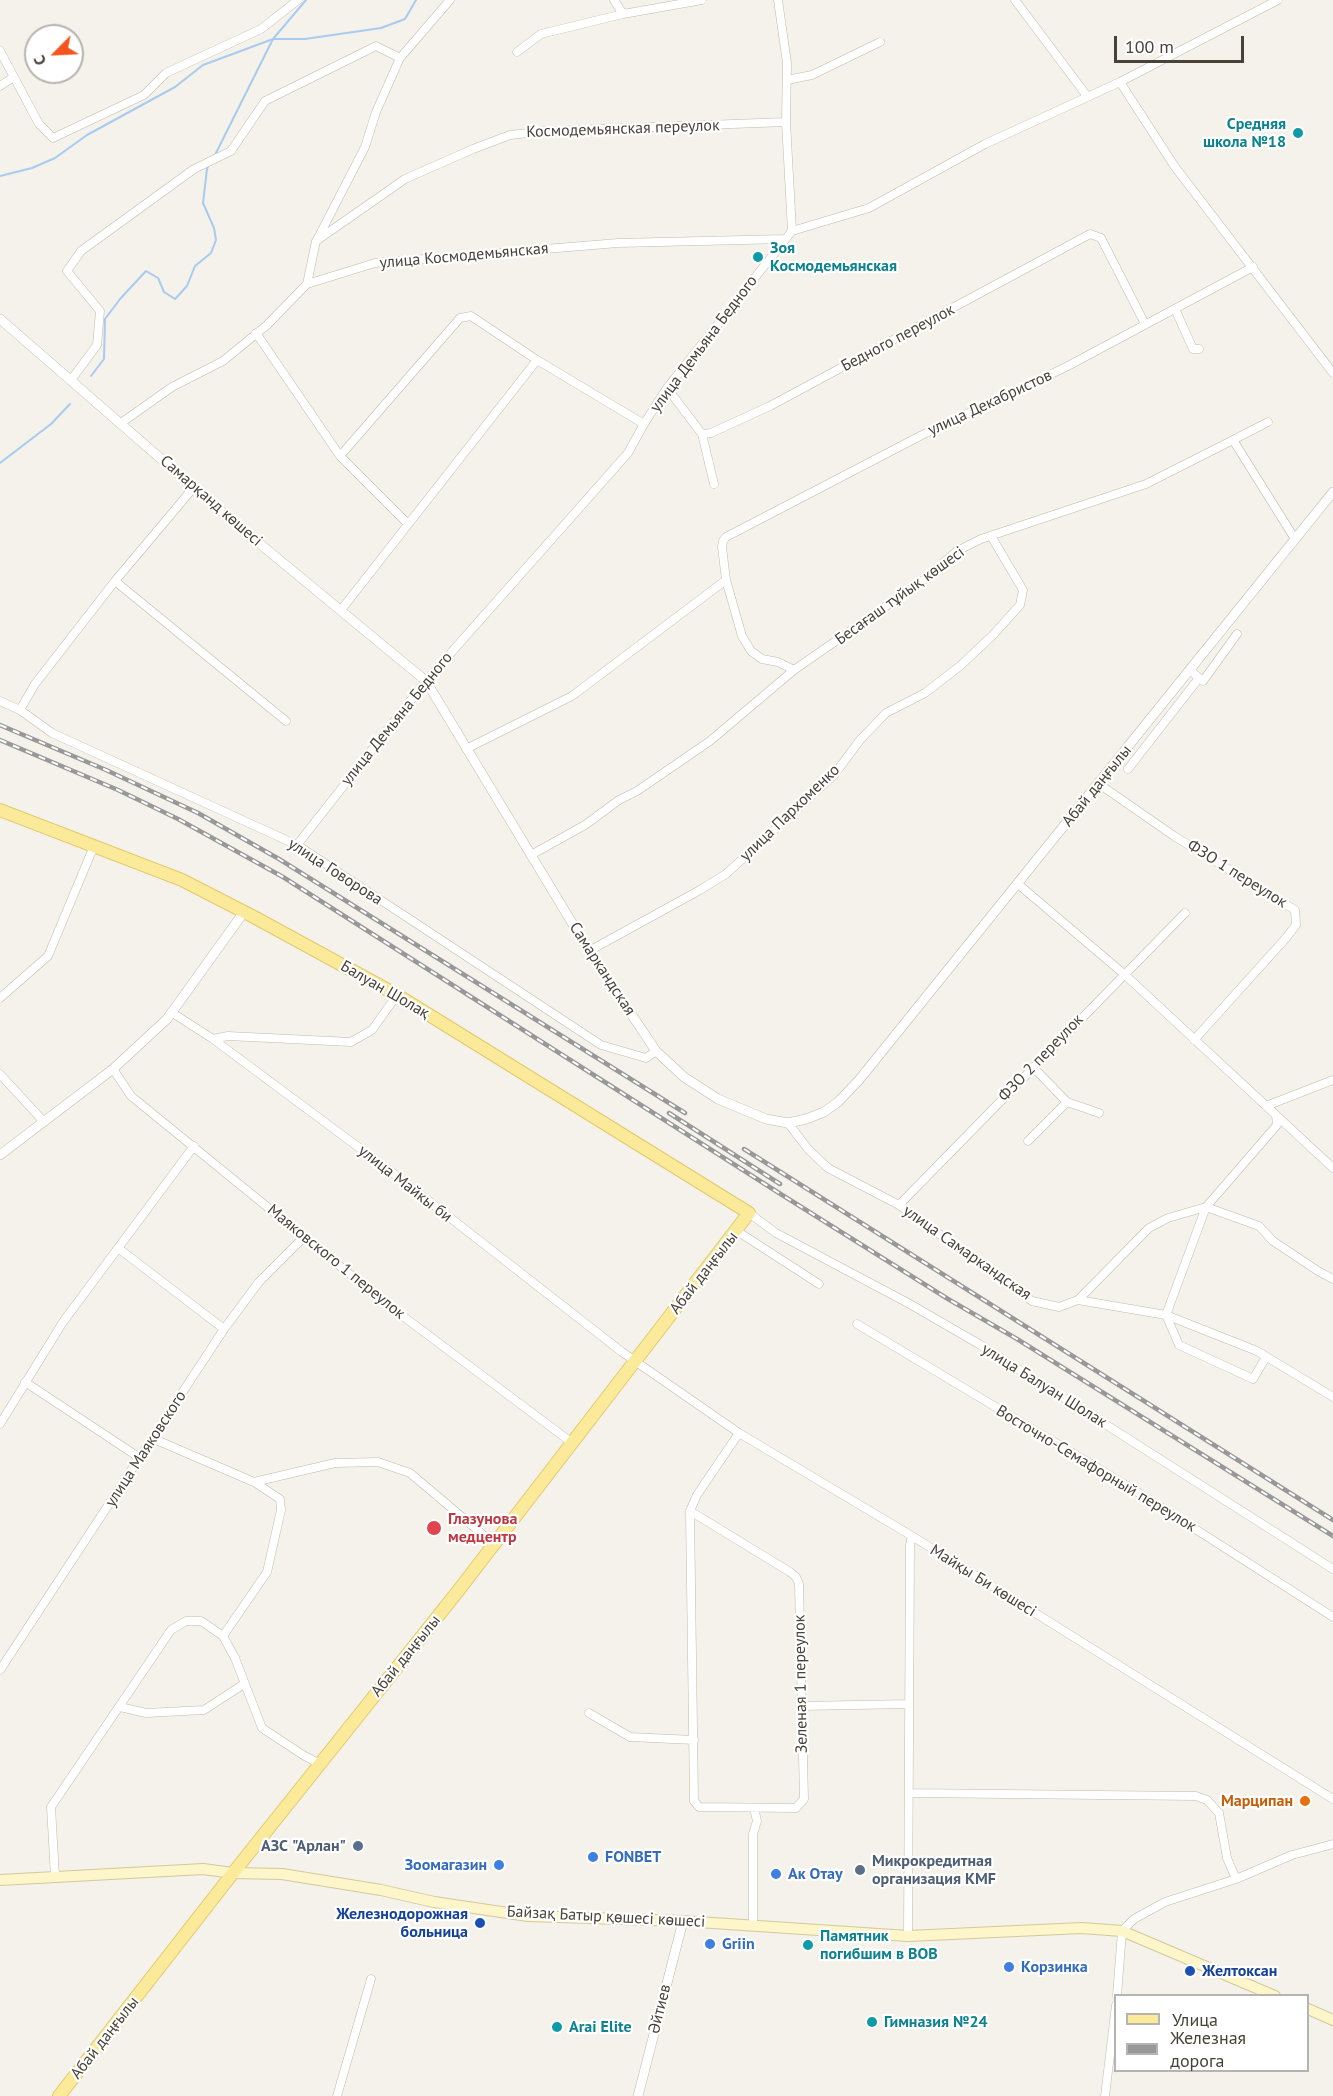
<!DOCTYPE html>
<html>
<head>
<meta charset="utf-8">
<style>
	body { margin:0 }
	#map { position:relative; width:1333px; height:2096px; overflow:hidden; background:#f4f2ea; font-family:"PT Sans",sans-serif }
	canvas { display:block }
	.legend { position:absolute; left:1114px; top:1994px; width:195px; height:78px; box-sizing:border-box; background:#fff; border:2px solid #b6b4af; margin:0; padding:8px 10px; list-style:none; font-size:18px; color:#484338 }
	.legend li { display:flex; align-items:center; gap:12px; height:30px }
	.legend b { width:30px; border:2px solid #b6b4af }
	.north { position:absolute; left:24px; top:24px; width:60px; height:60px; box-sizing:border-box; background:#fff; border:2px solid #b6b4af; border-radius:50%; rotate:246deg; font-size:16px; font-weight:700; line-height:24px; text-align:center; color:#484338 }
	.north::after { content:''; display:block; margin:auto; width:21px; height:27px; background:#f6541f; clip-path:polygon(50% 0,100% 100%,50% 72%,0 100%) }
	.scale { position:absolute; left:1114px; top:36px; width:130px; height:27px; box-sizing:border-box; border:3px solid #484338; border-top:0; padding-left:8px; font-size:18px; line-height:21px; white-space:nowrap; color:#484338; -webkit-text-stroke:4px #fff; paint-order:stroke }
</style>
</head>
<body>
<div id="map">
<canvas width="1333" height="2096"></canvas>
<ul class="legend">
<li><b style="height:8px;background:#fcea9b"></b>Улица</li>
<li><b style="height:8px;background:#989898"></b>Железная дорога</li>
</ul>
<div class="north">С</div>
<div class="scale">100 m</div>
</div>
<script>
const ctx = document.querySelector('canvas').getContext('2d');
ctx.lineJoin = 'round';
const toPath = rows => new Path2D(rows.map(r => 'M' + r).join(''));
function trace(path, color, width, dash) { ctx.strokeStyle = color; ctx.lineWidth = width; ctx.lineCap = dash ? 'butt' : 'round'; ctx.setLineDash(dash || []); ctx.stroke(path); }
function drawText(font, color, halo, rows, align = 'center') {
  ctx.font = font + ' "PT Sans",sans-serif'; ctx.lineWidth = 4.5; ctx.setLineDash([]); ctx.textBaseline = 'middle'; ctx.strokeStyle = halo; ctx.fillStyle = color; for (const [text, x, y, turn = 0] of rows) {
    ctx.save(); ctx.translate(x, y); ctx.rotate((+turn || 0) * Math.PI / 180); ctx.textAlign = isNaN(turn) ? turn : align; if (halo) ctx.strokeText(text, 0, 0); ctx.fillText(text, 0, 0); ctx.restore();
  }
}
trace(toPath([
	[214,157,273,39,306,0],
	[0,176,32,168,55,158,87,135,175,87,203,65,273,39,305,39,381,28,405,19,416,0],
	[91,376,104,359,105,319,120,299,146,271,158,278,164,292,175,299,187,286,195,266,211,253,216,240,214,228,203,203,207,169,209,164],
	[0,463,51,424,70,404]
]), '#a8cbef', 2);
const minor = toPath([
	[614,0,623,14],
	[778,0,787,63,786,122,792,231],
	[1015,0,1087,96],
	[0,51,39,124,53,138,144,95,166,73,261,29,298,0],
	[517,52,541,34,623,14,702,0],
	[787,80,812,75,880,42],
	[1120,82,1175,167,1333,373],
	[0,86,14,77],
	[318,238,365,147,376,112,400,58,450,0],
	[307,284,316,241,405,179,473,149,510,135,546,131,786,122],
	[1175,309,1193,349,1199,349],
	[256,333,340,456,407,523],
	[71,380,97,345,100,311,67,271,81,251,194,169,231,151,265,101,376,46,400,58],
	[667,388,702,434,714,484],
	[121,423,172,387,223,361,267,325,307,284,375,263,618,243,785,239],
	[702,434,711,433,770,406,1090,234,1101,238,1145,324],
	[1233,440,1268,422],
	[340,456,460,318,471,316,537,360,644,424],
	[115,581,286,721],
	[341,610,537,360],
	[794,670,778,662,762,659,751,651,742,636,726,580,722,547,723,541,726,537,922,435,1066,367,1253,267],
	[1199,678,1203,681,1237,634],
	[0,701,20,710,52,733,297,845,601,1045,646,1058,656,1051],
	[20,710,35,684,115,581,194,487],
	[466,749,572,696,726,580],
	[1128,769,1199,678,1190,670],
	[1099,784,1174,836,1295,910,1296,925,1286,938,1194,1040],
	[297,845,426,681,628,453,644,424,667,388,792,231,869,208,985,144,1120,82,1278,0],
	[531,855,585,825,619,800,637,791,710,741,794,670,925,579,957,551,981,539,1146,484,1233,440,1295,539],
	[1018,884,1124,974,1333,1168],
	[589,951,700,890,726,874,834,775,860,740,886,713,925,693,960,666,993,635,1020,605,1023,590,991,536],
	[0,998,48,956,94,846],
	[171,1012,213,1039,389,1170,622,1352,739,1433,912,1536,1333,1799],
	[213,1039,228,1036,351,1042,372,1030,397,995],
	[1033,1067,1067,1102,1099,1113],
	[113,1069,131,1096,384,1302,571,1442],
	[0,1074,44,1122],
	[1266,1106,1333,1080],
	[788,1123,808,1149,828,1168,899,1205,1032,1301,1059,1307,1078,1300,1166,1315,1257,1351,1333,1397],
	[1028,1141,1067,1102],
	[899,1205,1185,913],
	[749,1213,776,1233,908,1303,979,1344,1333,1569],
	[737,1231,819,1284],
	[118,1248,224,1329],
	[1078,1300,1149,1228,1168,1218,1206,1207,1259,1226,1273,1241,1318,1271,1333,1279],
	[857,1324,1131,1488,1333,1617],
	[1266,1357,1253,1379,1179,1345,1166,1315,1206,1207,1277,1125,1276,1115],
	[25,1382,140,1458],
	[0,1424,63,1322,194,1146],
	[154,1439,254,1482],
	[690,1511,790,1572,796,1577,799,1584,804,1799,796,1808,699,1807,694,1801,690,1511,697,1495,739,1433],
	[223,1636,267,1572,281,1510,280,1499,254,1482,335,1463,378,1462,410,1473,494,1544],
	[0,1670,224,1329,259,1282,304,1237],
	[802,1706,909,1704],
	[120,1707,146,1713,204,1710,244,1684],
	[589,1713,630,1737,694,1740],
	[909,1793,1196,1796,1207,1800,1219,1813,1227,1858,1236,1879],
	[55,1877,51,1807,171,1630,186,1621,201,1621,223,1636,235,1658,262,1728,303,1755,320,1764],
	[753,1926,753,1834,757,1821,754,1808],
	[908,1936,910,1545,912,1536],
	[1117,1996,1122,1931,1134,1919,1165,1902,1236,1879,1292,1855,1333,1844],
	[337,2096,371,1979],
	[1105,2096,1116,2005]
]);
const tertiary = toPath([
	[0,319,236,524,426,681,589,951,656,1051,684,1077,718,1099,766,1119,788,1123,806,1119,824,1112,838,1102,859,1080,1333,492],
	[0,1155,113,1069,167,1019,244,912],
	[638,2096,683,1921]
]);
const secondary = toPath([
	[0,1880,203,1869,233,1873,282,1874,381,1890,434,1902,528,1916,683,1921,908,1936,1082,1928,1122,1931,1275,1996],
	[1308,2009,1333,2020]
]);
const primary = toPath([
	[0,810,182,880,254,917,397,995,749,1213,458,1591,233,1873,59,2096]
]);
trace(minor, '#c0bbac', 9);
trace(tertiary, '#c0bbac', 10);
trace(secondary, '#d3c99a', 12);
trace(primary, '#e2c96a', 14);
trace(minor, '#fff', 8);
trace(tertiary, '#fff', 9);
trace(secondary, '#fef6cb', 10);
trace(primary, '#fcea9b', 12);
const rail = toPath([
	[0,725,106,770,198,813,279,859,685,1113],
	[0,740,118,790,178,819,283,877,779,1193,948,1299,1017,1339,1333,1536],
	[669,1113,780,1184],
	[744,1149,1333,1520]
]);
trace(rail, '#989898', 4.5);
trace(rail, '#fff', 2, [7]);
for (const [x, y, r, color] of [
	[1298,133,6,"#0f9aa8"],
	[758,257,6,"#0f9aa8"],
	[434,1528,8,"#e0444e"],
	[1305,1801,6,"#e8710a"],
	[358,1846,6,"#5c6f8a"],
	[593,1857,6,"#3f7fe0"],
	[499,1865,6,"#3f7fe0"],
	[860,1870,6,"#5c6f8a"],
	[776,1874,6,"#3f7fe0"],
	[480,1923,6,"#1a4fb4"],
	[710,1944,6,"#3f7fe0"],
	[808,1945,6,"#0f9aa8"],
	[1009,1967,6,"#3f7fe0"],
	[1190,1971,6,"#1a4fb4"],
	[872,2022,6,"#0f9aa8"],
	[557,2027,6,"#0f9aa8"]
]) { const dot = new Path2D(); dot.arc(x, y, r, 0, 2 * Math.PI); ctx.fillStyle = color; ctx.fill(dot); trace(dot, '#fff', 2); }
drawText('bold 16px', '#0d838f', '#fff', [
	["Средняя",1286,124,"right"],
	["школа №18",1286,142,"right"],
	["Зоя",770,248],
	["Космодемьянская",770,266],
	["Памятник",820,1936],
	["погибшим в ВОВ",820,1954],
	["Гимназия №24",884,2022],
	["Arai Elite",569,2027]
], 'left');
drawText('16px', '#484338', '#fff', [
	["Космодемьянская переулок",623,129,-2],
	["улица Космодемьянская",464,256,-5],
	["Бедного переулок",898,338,-28],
	["улица Демьяна Бедного",704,344,-53],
	["улица Декабристов",990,403,-25],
	["Самарқанд көшесі",211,501,41],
	["Бесағаш тұйық көшесі",900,596,-36],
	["улица Демьяна Бедного",397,719,-51],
	["Абай даңғылы",1097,786,-51],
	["улица Пархоменко",790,813,-44],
	["улица Говорова",335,872,33],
	["ФЗО 1 переулок",1237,874,32],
	["Самаркандская",602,969,57],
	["Балуан Шолақ",385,990,30],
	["ФЗО 2 переулок",1041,1058,-46],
	["улица Майкы би",405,1184,38],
	["улица Самаркандская",967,1253,35],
	["Маяковского 1 переулок",336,1262,39],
	["Абай даңғылы",704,1273,-52],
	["улица Балуан Шолак",1044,1386,32],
	["улица Маяковского",146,1449,-57],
	["Восточно-Семафорный переулок",1096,1469,31],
	["Майқы Би көшесі",983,1581,32],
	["Абай даңғылы",406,1656,-51],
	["Зеленая 1 переулок",801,1684,-91],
	["Байзақ Батыр қөшесі көшесі",606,1917,3],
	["Әйтиев",660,2009,-76],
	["Абай даңғылы",105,2038,-52]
]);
drawText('bold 16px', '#be3a42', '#fff', [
	["Глазунова",448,1519],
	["медцентр",448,1537]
], 'left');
drawText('bold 16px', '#c56008', '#fff', [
	["Марципан",1293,1801]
], 'right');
drawText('bold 16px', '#4e5e75', '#fff', [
	["АЗС \"Арлан\"",346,1846],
	["Микрокредитная",872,1861,"left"],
	["организация KMF",872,1879,"left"]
], 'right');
drawText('bold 16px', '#366cbe', '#fff', [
	["FONBET",605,1857],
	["Зоомагазин",487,1865,"right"],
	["Ак Отау",788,1874],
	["Griin",722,1944],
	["Корзинка",1021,1967]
], 'left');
drawText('bold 16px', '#164399', '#fff', [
	["Железнодорожная",468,1914],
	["больница",468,1932],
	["Желтоксан",1202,1971,"left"]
], 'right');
</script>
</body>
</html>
